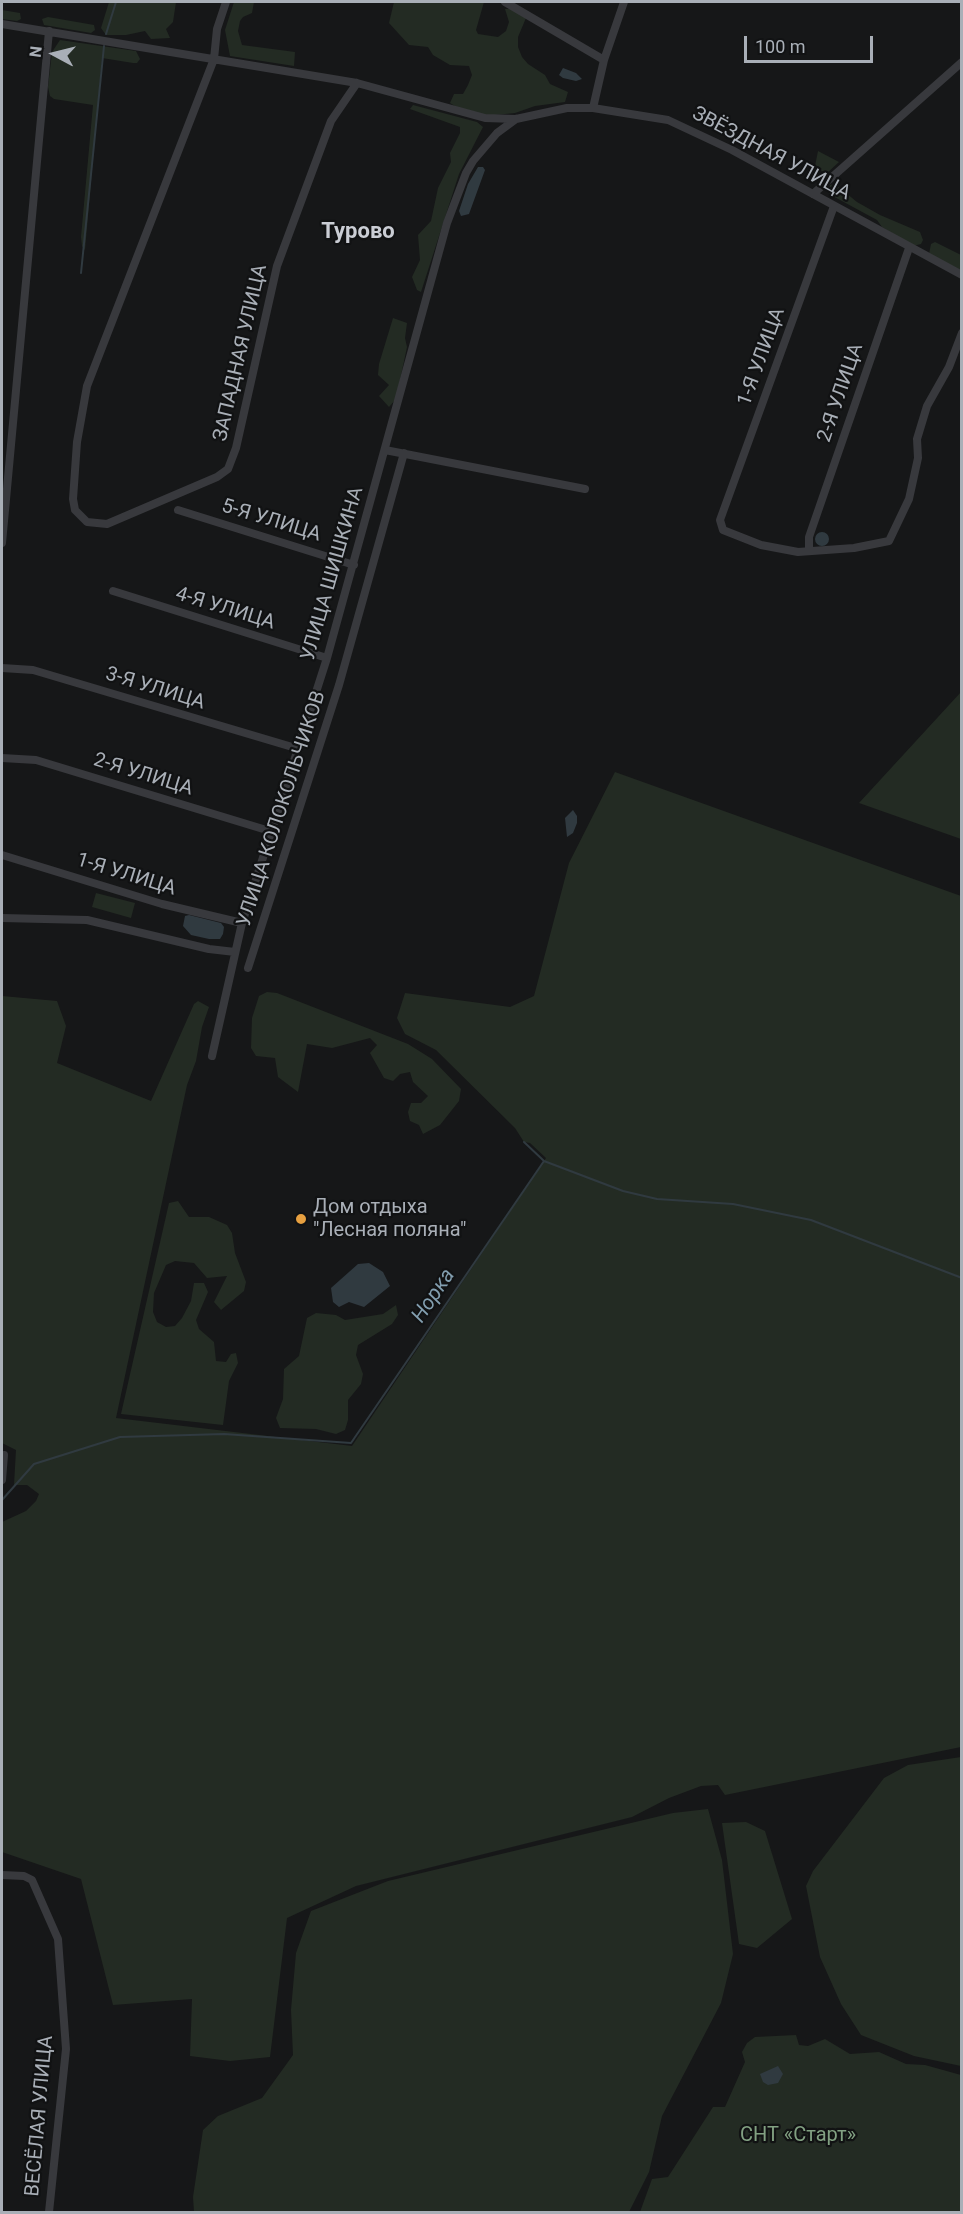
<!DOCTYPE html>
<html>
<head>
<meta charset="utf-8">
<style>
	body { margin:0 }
	#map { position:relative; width:963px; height:2214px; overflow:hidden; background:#161718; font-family:Roboto,sans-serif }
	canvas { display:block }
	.frame { position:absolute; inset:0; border:3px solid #a9afb7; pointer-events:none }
	.north { position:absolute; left:24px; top:24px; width:60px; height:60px; -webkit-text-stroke:4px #111213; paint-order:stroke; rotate:277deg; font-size:16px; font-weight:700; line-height:24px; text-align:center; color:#a9afb7 }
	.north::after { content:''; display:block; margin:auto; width:21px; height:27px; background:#a9afb7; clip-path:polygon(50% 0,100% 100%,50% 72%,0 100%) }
	.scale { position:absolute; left:744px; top:36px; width:129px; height:27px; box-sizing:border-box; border:3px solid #a9afb7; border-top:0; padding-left:8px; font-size:18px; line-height:21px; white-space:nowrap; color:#a9afb7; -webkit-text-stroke:4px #111213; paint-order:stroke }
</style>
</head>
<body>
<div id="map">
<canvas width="963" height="2214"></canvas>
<div class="frame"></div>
<div class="north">N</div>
<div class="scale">100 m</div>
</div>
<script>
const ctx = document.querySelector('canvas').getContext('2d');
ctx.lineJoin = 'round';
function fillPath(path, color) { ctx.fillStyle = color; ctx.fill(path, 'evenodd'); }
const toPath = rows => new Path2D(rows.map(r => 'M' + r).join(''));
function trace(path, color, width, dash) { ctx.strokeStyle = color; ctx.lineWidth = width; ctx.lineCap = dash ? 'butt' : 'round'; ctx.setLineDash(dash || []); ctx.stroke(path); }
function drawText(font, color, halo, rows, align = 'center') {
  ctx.font = font + ' Roboto,sans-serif'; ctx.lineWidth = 4.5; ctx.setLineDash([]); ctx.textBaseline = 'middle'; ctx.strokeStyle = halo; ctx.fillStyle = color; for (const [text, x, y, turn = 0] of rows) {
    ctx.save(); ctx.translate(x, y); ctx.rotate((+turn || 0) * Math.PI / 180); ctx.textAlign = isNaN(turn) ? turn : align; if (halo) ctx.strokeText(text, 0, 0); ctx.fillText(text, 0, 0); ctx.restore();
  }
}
fillPath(toPath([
	[109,2,176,2,173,22,166,29,170,38,151,39,145,31,126,35,106,35,101,28],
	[234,2,254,2,252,13,243,17,240,21,238,31,242,45,295,52,294,66,230,56,225,30],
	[394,2,484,2,476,30,478,34,498,37,506,31,509,22,505,9,513,9,526,18,518,37,518,47,522,57,528,64,545,75,550,84,568,92,565,102,535,106,515,113,486,116,458,108,450,103,454,94,463,94,468,85,472,75,469,66,450,65,433,55,428,47,409,45,389,23],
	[2,10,20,13,21,19,17,21,2,19],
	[48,17,94,25,95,30,91,33,44,25,42,19],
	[60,40,136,51,140,59,137,63,133,63,102,58,85,250,82,246,81,237,93,105,54,99,50,96,48,87,52,52],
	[413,105,477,122,483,127,459,174,421,292,417,290,412,277,420,260,418,235,431,221,438,188,451,162,450,153,460,133,460,127,410,109],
	[818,151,839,162,826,174,815,166],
	[835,184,857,202,880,215,920,232,923,240,921,244,913,246,882,227,877,220,829,194,830,185],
	[935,242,961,255,961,271,929,254,931,244],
	[393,318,407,323,405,338,407,347,396,399,389,407,379,396,389,385,378,375,379,364],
	[961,692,961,839,859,803],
	[615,772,961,896,961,1747,725,1795,718,1785,701,1786,669,1798,632,1817,356,1886,287,1918,270,2057,230,2061,190,2056,192,1999,113,2005,81,1879,2,1852,2,1522,26,1511,36,1501,39,1494,27,1485,14,1485,16,1450,2,1443,2,996,57,1001,66,1026,57,1063,151,1101,194,1004,198,1001,209,1007,202,1027,196,1061,187,1085,116,1418,352,1446,546,1158,530,1143,524,1142,515,1128,436,1050,405,1034,397,1018,405,993,510,1007,534,996,569,863],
	[96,893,135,903,131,918,92,907],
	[267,992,277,993,408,1044,432,1059,461,1089,459,1101,440,1125,423,1134,419,1125,410,1121,408,1112,411,1103,421,1103,428,1096,413,1082,410,1072,400,1074,393,1081,384,1078,370,1053,377,1045,370,1038,332,1048,307,1044,298,1092,278,1077,275,1058,256,1056,251,1048,252,1018,259,996],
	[178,1201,189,1217,209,1217,227,1225,232,1233,235,1253,246,1282,244,1291,221,1310,214,1302,227,1276,207,1278,194,1263,175,1261,166,1265,154,1293,153,1312,157,1322,166,1327,175,1326,182,1318,191,1301,194,1283,204,1283,208,1292,196,1320,199,1329,214,1342,216,1361,226,1362,231,1354,236,1353,238,1363,229,1381,223,1425,121,1414,169,1203],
	[396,1305,398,1315,392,1324,358,1345,356,1355,363,1374,361,1384,348,1400,348,1420,345,1430,336,1434,316,1429,280,1428,276,1418,283,1399,284,1369,299,1356,307,1318,316,1313,336,1315,345,1320,383,1314],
	[961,1757,962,1757,961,2066,914,2056,861,2035,841,2004,820,1957,806,1886,813,1871,884,1778,908,1765],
	[708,1809,722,1860,733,1954,721,2003,662,2116,649,2172,629,2212,194,2212,193,2197,203,2130,218,2116,262,2098,293,2055,291,2010,296,1953,311,1911,388,1881,673,1813],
	[746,1822,765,1831,792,1919,757,1948,739,1944,722,1823],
	[796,2035,799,2045,808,2046,825,2039,850,2054,879,2052,906,2064,925,2065,961,2075,961,2212,640,2212,652,2179,668,2177,713,2107,725,2107,745,2062,742,2052,747,2043,755,2037]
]), '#232b23');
fillPath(toPath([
	[563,68,576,73,582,79,576,81,563,78,559,75],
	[478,167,483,167,485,170,469,214,461,216,459,211,468,184],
	'815 539a7 7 0 1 1 14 0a7 7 0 1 1-14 0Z',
	[573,810,577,816,577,823,573,833,567,837,565,818],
	[189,915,221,923,224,927,223,934,220,939,209,939,191,935,183,926,185,916],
	[369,1263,383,1272,390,1286,364,1307,349,1302,339,1307,333,1302,331,1288,358,1264],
	[778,2066,783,2074,778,2083,768,2085,763,2082,760,2074]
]), '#303a40');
trace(toPath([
	[106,34,116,2],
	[81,273,104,46],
	[524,1142,544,1161],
	[2,1500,34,1464,120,1437,224,1434,351,1443,544,1161,623,1191,657,1199,733,1204,811,1220,962,1278]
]), '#303a40', 2);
trace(toPath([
	[226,2,217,29,214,59,87,386,77,442,73,499,75,510,87,522,107,524,217,477,228,469,236,448,277,266,331,121,357,83],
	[505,2,604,60],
	[2,24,357,83,485,118,516,119,567,108,593,108,668,120,732,150,962,275],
	[593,108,604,60,624,2],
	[813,194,962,62],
	[834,206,720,520,723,530,761,545,798,552,854,548,889,541,909,499,918,458,917,439,927,406,949,367,962,333],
	[385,450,585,489],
	[178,510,354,565],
	[2,543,49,31],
	[809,550,809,537,909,248],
	[113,591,327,658],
	[2,668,33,670,299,749],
	[2,758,36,760,273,832],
	[2,855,162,904,242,923],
	[2,918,87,920,209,949,235,952],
	[248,968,339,685,404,453],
	[212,1056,242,923,327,658,447,223,466,173,473,161,497,133,516,119],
	[2,1480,4,1455],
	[2,1875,24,1876,32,1880,58,1939,66,2049,49,2212]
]), '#38393d', 8);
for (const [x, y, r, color] of [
	[301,1219,6,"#e7a040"]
]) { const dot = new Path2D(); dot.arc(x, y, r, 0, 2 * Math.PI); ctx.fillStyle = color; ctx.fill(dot); trace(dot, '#111213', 2); }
drawText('20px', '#a9afb7', '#111213', [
	["ЗВЁЗДНАЯ УЛИЦА",771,154,28],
	["ЗАПАДНАЯ УЛИЦА",241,353,-77],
	["1-Я УЛИЦА",762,357,-70],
	["2-Я УЛИЦА",841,393,-71],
	["5-Я УЛИЦА",271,521,17],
	["УЛИЦА ШИШКИНА",333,574,-74],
	["4-Я УЛИЦА",225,609,17],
	["3-Я УЛИЦА",155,689,17],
	["2-Я УЛИЦА",143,775,17],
	["УЛИЦА КОЛОКОЛЬЧИКОВ",282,809,-72],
	["1-Я УЛИЦА",126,875,17],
	["ВЕСЁЛАЯ УЛИЦА",40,2116,-85]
]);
drawText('20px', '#a9afb7', '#111213', [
	["Дом отдыха",313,1208],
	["\"Лесная поляна\"",313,1231]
], 'left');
drawText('20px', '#82a182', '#111213', [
	["СНТ «Старт»",798,2136]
]);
drawText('italic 21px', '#839fb0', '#111213', [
	["Норка",434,1296,-56]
]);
drawText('bold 22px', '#cacdd4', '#111213', [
	["Турово",358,232]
]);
</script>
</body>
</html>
